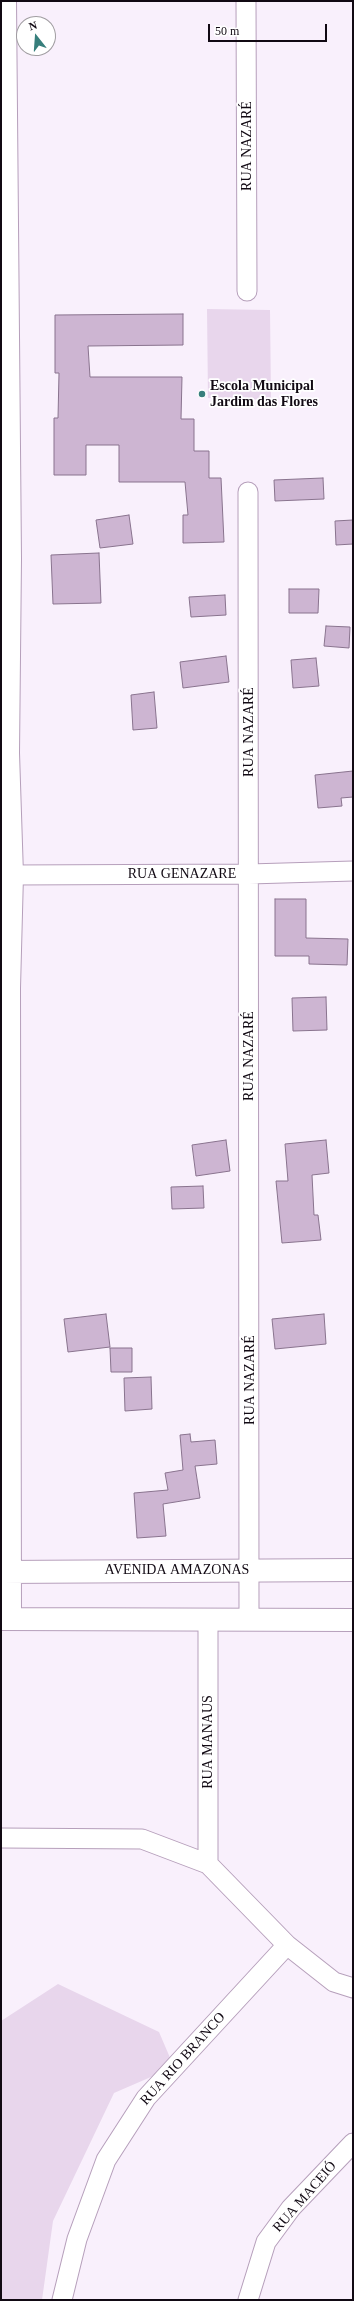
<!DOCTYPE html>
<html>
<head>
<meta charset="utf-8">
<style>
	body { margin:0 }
	#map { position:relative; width:354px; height:2301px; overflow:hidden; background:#f9f0fc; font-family:"Times New Roman",serif }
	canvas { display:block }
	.frame { position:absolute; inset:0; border:2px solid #110913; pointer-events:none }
	.north { position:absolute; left:16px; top:16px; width:40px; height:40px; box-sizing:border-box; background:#fff; border:1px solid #a09da1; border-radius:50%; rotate:343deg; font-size:11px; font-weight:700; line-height:16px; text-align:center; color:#110913 }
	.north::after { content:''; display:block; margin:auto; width:14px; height:18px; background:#377f7c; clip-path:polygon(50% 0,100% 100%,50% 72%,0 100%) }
	.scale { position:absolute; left:208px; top:24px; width:119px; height:18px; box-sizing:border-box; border:2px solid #110913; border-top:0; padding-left:5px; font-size:12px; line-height:14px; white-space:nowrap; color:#110913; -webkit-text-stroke:3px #fff; paint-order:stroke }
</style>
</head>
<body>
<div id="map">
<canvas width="354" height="2301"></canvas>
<div class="frame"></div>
<div class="north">N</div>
<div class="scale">50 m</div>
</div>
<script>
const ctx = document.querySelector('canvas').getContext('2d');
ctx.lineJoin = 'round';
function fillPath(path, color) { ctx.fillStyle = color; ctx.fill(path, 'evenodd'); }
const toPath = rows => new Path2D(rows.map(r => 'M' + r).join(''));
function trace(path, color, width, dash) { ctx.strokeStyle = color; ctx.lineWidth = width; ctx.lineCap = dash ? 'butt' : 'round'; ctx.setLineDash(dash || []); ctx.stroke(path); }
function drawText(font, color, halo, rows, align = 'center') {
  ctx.font = font + ' "Times New Roman",serif'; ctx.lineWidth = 3.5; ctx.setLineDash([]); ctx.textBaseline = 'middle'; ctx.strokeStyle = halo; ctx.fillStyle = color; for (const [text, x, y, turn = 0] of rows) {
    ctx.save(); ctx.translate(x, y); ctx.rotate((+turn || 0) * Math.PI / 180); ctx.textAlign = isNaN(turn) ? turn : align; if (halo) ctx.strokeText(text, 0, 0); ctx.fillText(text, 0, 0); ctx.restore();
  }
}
fillPath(toPath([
	[207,309,270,310,271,400,208,398],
	[58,1984,159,2032,174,2067,114,2093,53,2221,42,2300,1,2300,1,2021]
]), '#e8d6ec');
const building = toPath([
	[183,314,183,345,88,346,90,377,182,377,181,419,194,419,194,451,209,451,209,478,221,478,224,542,183,543,183,515,188,515,185,482,119,482,119,445,86,445,86,475,54,475,54,418,58,418,59,373,55,373,55,315,183,314],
	[323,478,324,499,275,501,274,480,323,478],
	[129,515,133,544,100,548,96,520,129,515],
	[353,520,353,544,336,545,335,521,353,520],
	[99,553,101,603,53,604,51,555,99,553],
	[289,589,319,589,318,613,289,613,289,589],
	[225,595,226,615,191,617,189,597,225,595],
	[326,626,350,627,349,648,324,646,326,626],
	[226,656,229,682,183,688,180,662,226,656],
	[316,658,319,686,293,688,291,660,316,658],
	[154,692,157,728,133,730,131,695,154,692],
	[353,771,353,797,341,798,342,806,318,808,315,775,353,771],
	[275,899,306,899,306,938,348,939,347,965,309,964,309,956,275,956,275,899],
	[326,997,327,1030,293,1031,292,998,326,997],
	[226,1140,230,1171,196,1176,192,1145,226,1140],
	[326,1140,329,1173,312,1175,314,1215,318,1215,321,1240,282,1243,276,1181,288,1181,285,1144,326,1140],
	[203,1186,204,1208,172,1209,171,1187,203,1186],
	[106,1314,110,1347,68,1352,64,1319,106,1314],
	[324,1314,326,1344,275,1349,272,1319,324,1314],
	[110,1348,132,1348,132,1372,111,1372,110,1348],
	[151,1377,152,1409,125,1411,124,1378,151,1377],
	[190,1434,191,1442,215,1440,217,1464,195,1466,200,1498,163,1504,166,1536,137,1538,134,1493,168,1490,165,1473,183,1470,180,1435,190,1434]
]);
fillPath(building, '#cdb5d2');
trace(building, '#89738e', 1);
const street = toPath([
	[246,1,247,291],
	[248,492,249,1619],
	[12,875,249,874,353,871],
	[1,1838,142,1839,208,1864,287,1945,334,1982,353,1988],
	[208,1864,208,1619],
	[62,2300,77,2239,106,2160,146,2098,287,1945],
	[248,2300,266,2242,291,2208,353,2143]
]);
const secondary = toPath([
	[5,1,10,559,8,753,12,875,9,988,10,1619],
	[1,1572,353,1570],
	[1,1619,353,1620]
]);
trace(street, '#b69fbb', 21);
trace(secondary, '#b69fbb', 24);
trace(street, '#fff', 19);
trace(secondary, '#fff', 22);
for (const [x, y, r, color] of [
	[202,394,4,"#377f7c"]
]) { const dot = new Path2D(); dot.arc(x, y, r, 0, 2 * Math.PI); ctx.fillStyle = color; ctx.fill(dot); trace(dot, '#fff', 1.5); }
drawText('14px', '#110913', '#fff', [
	["RUA NAZARÉ",247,146,-90],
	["RUA NAZARÉ",249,732,-90],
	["RUA GENAZARE",182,874],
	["RUA NAZARÉ",249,1056,-90],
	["RUA NAZARÉ",250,1380,-90],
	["AVENIDA AMAZONAS",177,1570],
	["RUA MANAUS",208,1742,-90],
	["RUA RIO BRANCO",183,2059,-48],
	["RUA MACEIÓ",305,2197,-49]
]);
drawText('bold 14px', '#110913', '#fff', [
	["Escola Municipal",210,386],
	["Jardim das Flores",210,402]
], 'left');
</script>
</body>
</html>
